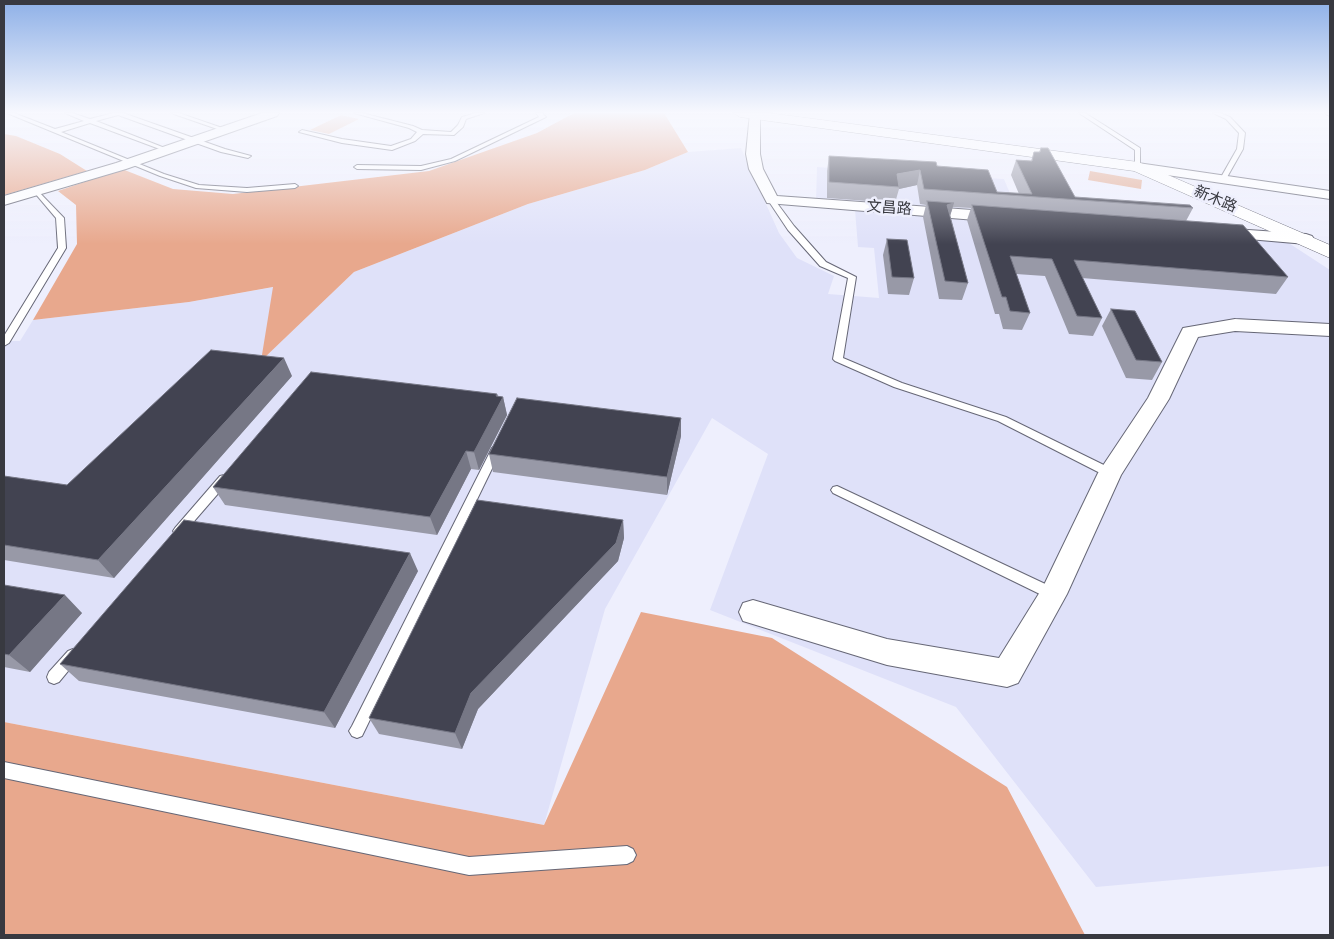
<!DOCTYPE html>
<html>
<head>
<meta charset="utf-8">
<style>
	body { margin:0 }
	#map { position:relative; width:1334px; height:939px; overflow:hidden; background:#eeeffd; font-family:Jost,sans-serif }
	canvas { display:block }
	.frame { position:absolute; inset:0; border:5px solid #383940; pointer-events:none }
</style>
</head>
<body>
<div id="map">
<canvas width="1334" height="939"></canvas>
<div class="frame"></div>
</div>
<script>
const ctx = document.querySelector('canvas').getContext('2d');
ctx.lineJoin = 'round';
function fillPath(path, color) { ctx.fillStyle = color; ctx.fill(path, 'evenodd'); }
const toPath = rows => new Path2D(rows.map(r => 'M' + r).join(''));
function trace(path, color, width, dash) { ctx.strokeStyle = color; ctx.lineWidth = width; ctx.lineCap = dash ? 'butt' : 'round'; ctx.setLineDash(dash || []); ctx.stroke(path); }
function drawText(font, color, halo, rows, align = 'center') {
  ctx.font = font + ' Jost,"Noto Sans SC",sans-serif'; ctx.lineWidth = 5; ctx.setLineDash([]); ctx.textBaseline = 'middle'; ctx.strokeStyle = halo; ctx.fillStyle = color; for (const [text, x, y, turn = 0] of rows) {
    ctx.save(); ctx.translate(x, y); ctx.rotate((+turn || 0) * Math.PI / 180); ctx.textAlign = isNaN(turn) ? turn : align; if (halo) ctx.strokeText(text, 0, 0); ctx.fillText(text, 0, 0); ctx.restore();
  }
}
fillPath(toPath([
	[741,148,779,233,797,258,834,276,828,294,879,298,874,248,858,247,855,210,1284,240,1330,270,1330,866,1096,887,956,707,710,610,768,454,712,418,605,609,544,825,4,722,4,341,20,341,33,320,189,302,274,287,262,360,354,272,528,204,645,170,688,152],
	[817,167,1004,179,1019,215,816,201]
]), '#dfe1f9');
fillPath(toPath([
	[341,115,359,119,329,134,310,130],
	[1090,171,1142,180,1141,189,1088,180]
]), '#e4b19b');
fillPath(toPath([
	[574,113,664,113,688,152,645,170,528,204,354,272,261,361,273,287,189,302,33,320,77,244,76,205,58,191,122,169,173,189,233,194,429,171,537,133],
	[4,134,16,136,60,154,87,171,4,195],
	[641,612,772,638,1007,787,1085,935,4,935,4,722,544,825]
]), '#e8a88d');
const service = toPath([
	[7,113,14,113,55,129,84,121,65,113,72,113,90,119,113,113,123,113,225,149,251,156,248,158,221,152,118,115,96,121,170,150,165,151,90,123,61,132,164,174,199,185,247,188,295,184,298,186,295,188,247,192,196,188,160,176,7,113],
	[171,113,179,113,228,130,223,131,171,113],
	[354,113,362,113,413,126,422,130,451,132,458,125,462,117,476,113,484,113,466,119,463,127,454,135,423,134,415,141,392,150,342,143,299,132,302,130,342,139,391,146,411,139,417,132,409,128,354,113],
	[536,113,542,113,546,117,455,161,421,170,357,169,354,167,357,165,421,166,451,159,539,117,536,113],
	[1079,113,1085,113,1140,148,1140,168,1135,167,1135,150,1079,113],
	[1213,113,1220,113,1230,117,1245,133,1243,149,1226,179,1223,181,1220,179,1237,149,1239,133,1226,119,1213,113],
	[1325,113,1330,113,1330,116,1326,114,1325,113],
	[37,190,64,218,66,248,9,343,4,346,4,336,58,248,56,218,34,192,37,190],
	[770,199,774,199,794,226,826,262,856,277,843,358,902,383,1006,417,1114,470,1116,473,1114,476,1106,476,998,421,894,387,835,361,833,359,848,278,820,266,788,230,768,200,770,199],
	[497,444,502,448,362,736,357,738,352,736,349,731,352,726,492,448,497,444],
	[224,475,230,479,228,482,183,534,175,534,173,531,175,528,220,476,224,475],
	[837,486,1058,590,1060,594,1058,598,1053,599,1048,598,833,493,831,490,833,487,837,486],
	[73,649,78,651,80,655,78,659,59,682,54,684,49,682,47,677,49,672,68,651,73,649],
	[4,762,469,857,627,846,633,849,636,855,633,861,627,864,469,875,4,778,4,762]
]);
const minor = toPath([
	[262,113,279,113,277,116,126,169,4,205,4,196,116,163,262,113],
	[750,113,758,113,760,115,760,154,763,169,777,196,1000,212,1005,214,1008,217,1005,220,1000,222,767,203,749,169,746,154,750,113],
	[1138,163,1330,191,1330,199,1133,170,1131,167,1138,163],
	[1220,228,1306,234,1312,236,1314,239,1312,242,1306,244,1214,236,1212,233,1214,230,1220,228],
	[1235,319,1330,324,1330,336,1235,331,1198,337,1169,399,1121,475,1067,594,1018,683,1007,687,887,665,743,621,739,612,743,603,753,600,887,639,999,658,1043,587,1098,473,1148,398,1183,328,1235,319]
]);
const tertiary = toPath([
	[733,113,769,113,1138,162,1330,245,1330,258,1134,171,740,117,733,113]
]);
trace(service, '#666776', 2);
trace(minor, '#666776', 2);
trace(tertiary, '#666776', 1);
fillPath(service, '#fff');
fillPath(minor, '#fff');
fillPath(tertiary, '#fff');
fillPath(toPath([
	[1041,148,1075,197,1193,208,1186,221,1288,277,1276,294,1082,278,1102,318,1093,336,1069,334,1045,276,1016,274,1030,313,1022,330,1003,329,999,314,995,314,967,220,971,208,953,207,950,216,968,283,962,300,939,299,923,217,926,205,920,204,917,185,899,189,895,203,827,198,827,171,829,156,937,166,997,192,1019,194,1011,175,1016,160,1031,161,1034,152,1039,152],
	[887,239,914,278,909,295,888,294,883,255],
	[1111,309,1162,362,1152,380,1126,378,1102,326],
	[292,376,114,578,4,560,4,476,67,485],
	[497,394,498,396,503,397,507,415,479,470,471,469,437,535,225,505,213,487],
	[681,418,681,436,667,495,493,472,489,454],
	[623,520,624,538,618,561,478,709,462,749,379,734,369,718],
	[418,571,335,728,79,681,60,664],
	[4,585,82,613,30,672,4,667]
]), '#9899a7');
fillPath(toPath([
	[920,170,917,185,899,189,897,174],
	[954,203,949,219,947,205],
	[284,358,292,376,114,578,98,560],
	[497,394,499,404,503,397,507,415,479,470,474,452],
	[681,418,681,436,667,495,667,477],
	[466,451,471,469,437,535,430,517],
	[623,520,624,538,618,561,478,709,462,749,455,733,471,693],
	[410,553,418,571,335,728,324,712],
	[65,595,82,613,30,672,9,655]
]), '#767785');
const building = toPath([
	[1041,148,1048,148,1075,197,1190,205,1193,208,924,189,920,170,897,174,899,187,829,182,829,156,936,162,937,166,988,170,997,192,1032,194,1016,160,1032,161,1034,152,1040,152,1041,148],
	[927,201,954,203,947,205,968,283,945,281,927,201],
	[972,205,1243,225,1288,277,1074,260,1102,318,1077,316,1052,259,1010,256,1030,313,1010,311,1006,297,1002,297,972,205],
	[887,239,907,240,914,278,892,277,887,239],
	[1111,309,1135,311,1162,362,1136,360,1111,309],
	[211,350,284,358,98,560,4,545,4,476,67,485,211,350],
	[311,372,497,394,496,396,503,397,474,452,466,451,430,517,213,487,311,372],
	[517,398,681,418,667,477,489,454,517,398],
	[477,500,623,520,616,543,471,693,455,733,369,718,477,500],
	[184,520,410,553,324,712,60,664,184,520],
	[4,585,65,595,9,655,4,654,4,585]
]);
fillPath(building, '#424351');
trace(building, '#767785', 1);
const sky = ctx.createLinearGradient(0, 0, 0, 244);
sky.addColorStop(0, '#8eb0e7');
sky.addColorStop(0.46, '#f7f8fe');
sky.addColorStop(1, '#f7f8fe00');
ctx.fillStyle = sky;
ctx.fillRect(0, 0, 1334, 244);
drawText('15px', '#383940', '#eeeffd', [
	["新木路",1215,200,23],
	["文昌路",889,209,4]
]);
</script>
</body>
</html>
